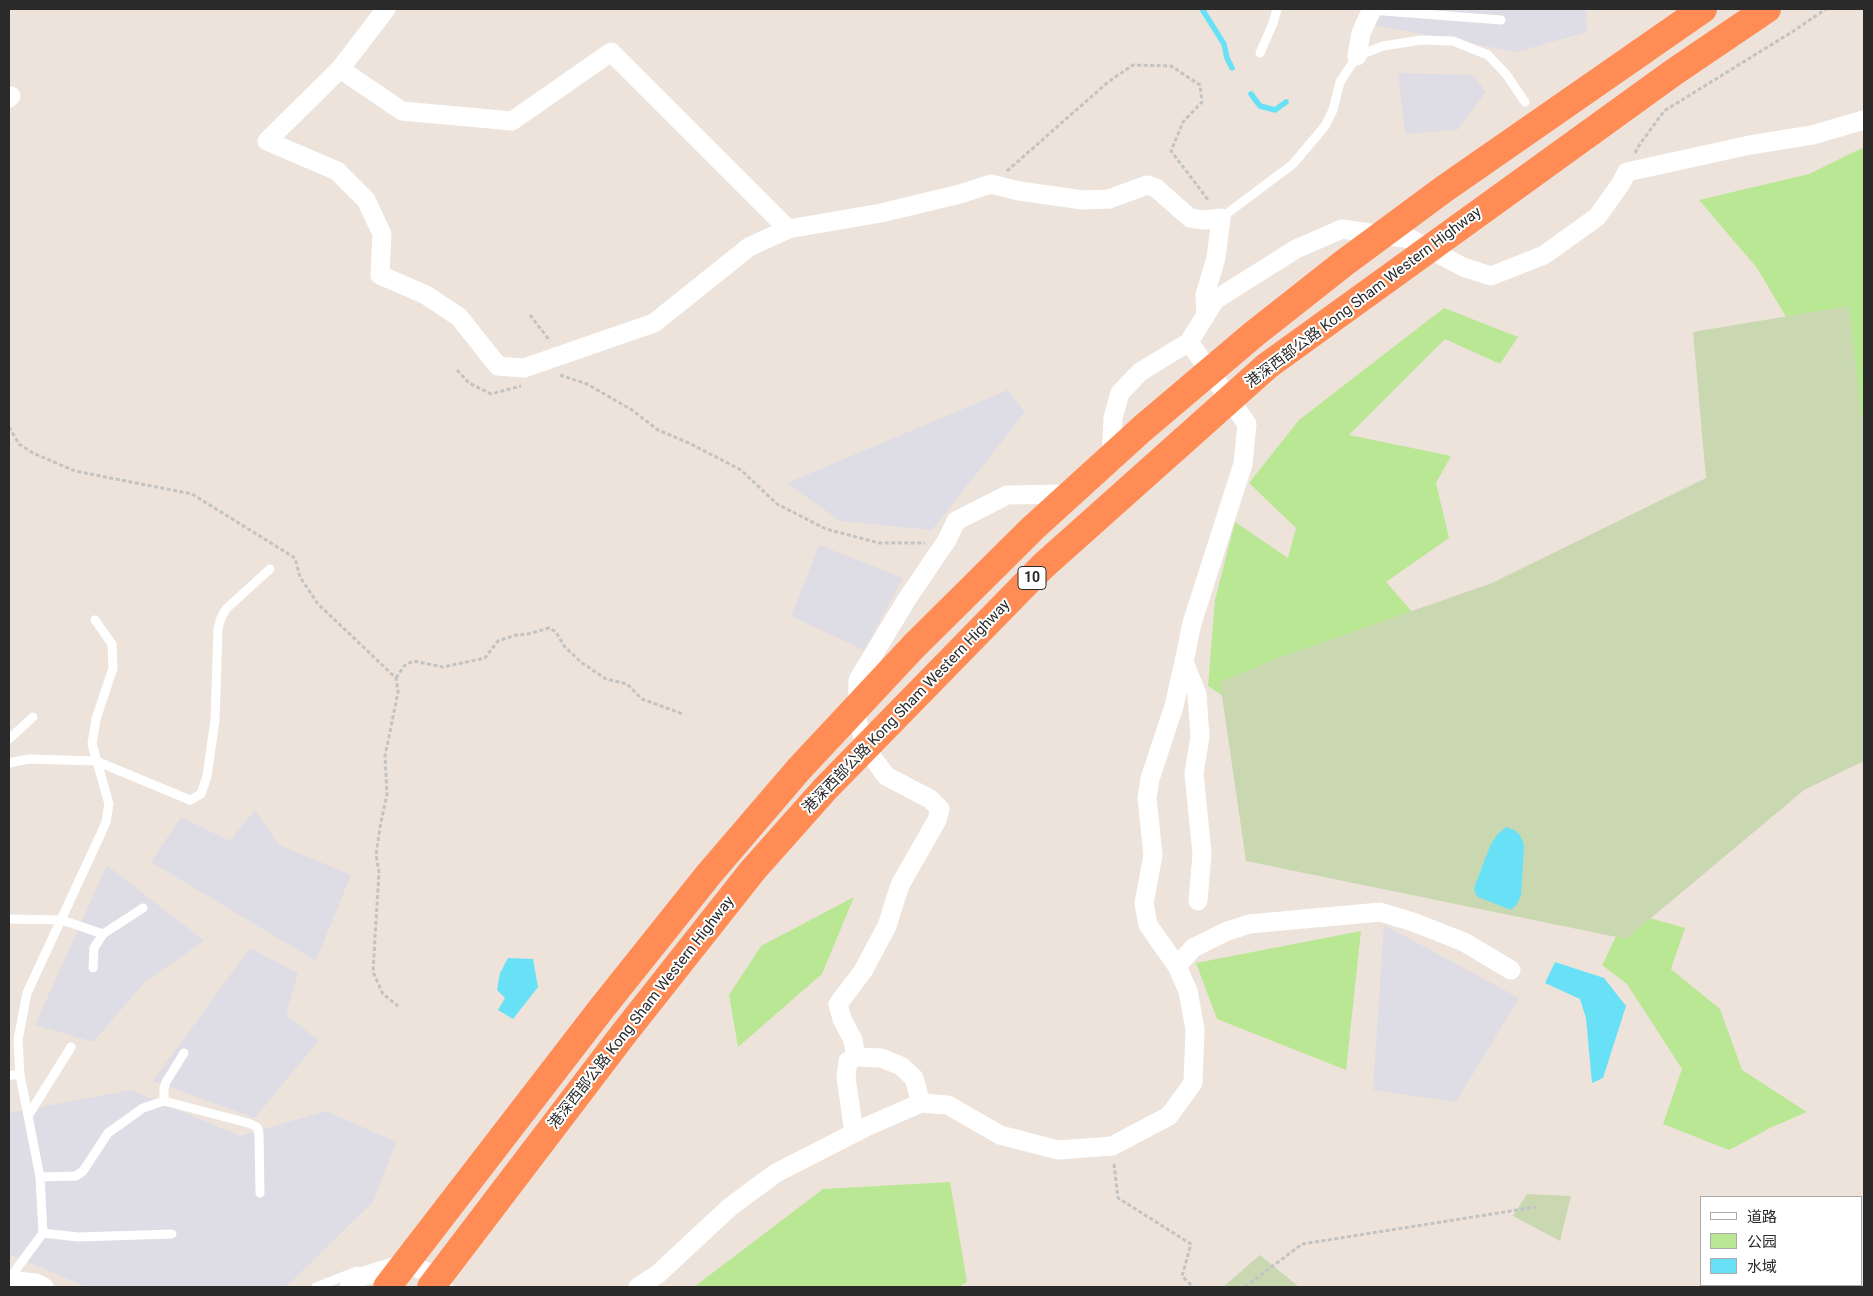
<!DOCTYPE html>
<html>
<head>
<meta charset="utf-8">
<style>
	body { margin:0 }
	#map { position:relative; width:1873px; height:1296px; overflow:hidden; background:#ede3db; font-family:Roboto,"Noto Sans SC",sans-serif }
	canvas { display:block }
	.frame { position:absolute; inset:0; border:10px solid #2a2a2a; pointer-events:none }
	.legend { position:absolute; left:1700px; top:1196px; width:162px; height:90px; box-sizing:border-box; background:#fff; border:1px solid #aaa; margin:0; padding:6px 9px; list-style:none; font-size:15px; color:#2a2a2a }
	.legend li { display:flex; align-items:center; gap:10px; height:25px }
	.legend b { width:25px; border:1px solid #aaa }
</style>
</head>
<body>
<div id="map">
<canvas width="1873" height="1296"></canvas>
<div class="frame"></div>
<ul class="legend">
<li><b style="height:6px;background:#fff"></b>道路</li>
<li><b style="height:14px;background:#bae794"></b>公园</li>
<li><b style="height:14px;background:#68e1f6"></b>水域</li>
</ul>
</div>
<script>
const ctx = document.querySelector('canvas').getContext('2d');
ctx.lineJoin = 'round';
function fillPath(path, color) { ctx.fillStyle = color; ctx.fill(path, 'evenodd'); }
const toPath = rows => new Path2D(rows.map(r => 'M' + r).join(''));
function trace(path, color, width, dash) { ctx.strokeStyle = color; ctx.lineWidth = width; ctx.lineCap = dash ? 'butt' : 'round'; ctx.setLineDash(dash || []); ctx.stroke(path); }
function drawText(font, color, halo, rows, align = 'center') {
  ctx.font = font + ' Roboto,"Noto Sans SC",sans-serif'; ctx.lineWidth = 4; ctx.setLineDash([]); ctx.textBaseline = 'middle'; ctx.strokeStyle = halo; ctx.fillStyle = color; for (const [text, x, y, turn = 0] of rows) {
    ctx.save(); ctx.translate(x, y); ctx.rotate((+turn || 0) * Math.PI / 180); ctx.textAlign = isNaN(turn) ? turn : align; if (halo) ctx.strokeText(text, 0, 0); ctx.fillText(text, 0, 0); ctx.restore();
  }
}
fillPath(toPath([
	[1386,9,1586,9,1587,32,1516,52,1375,25],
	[1398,73,1473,75,1486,92,1457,130,1405,134],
	[1008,390,1025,412,932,530,840,521,787,483],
	[819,545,903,578,864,650,791,616],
	[255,810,279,845,351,875,316,961,151,862,181,817,230,841],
	[107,865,204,941,145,982,93,1042,35,1025],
	[1384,925,1519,998,1456,1102,1373,1090],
	[250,948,298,973,286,1015,319,1040,255,1118,153,1081],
	[131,1090,240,1136,326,1111,396,1142,373,1202,288,1285,274,1287,87,1287,9,1254,9,1113]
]), '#dedce5');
fillPath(toPath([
	[1864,147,1864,443,1817,369,1757,268,1699,200,1809,174],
	[1444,308,1518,337,1500,364,1445,339,1349,435,1451,456,1436,483,1449,538,1386,582,1434,637,1238,706,1208,686,1215,600,1235,522,1288,558,1296,528,1249,483,1299,420],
	[854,897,822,974,738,1047,729,995,761,946],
	[1628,912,1685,928,1671,969,1720,1009,1742,1070,1807,1112,1772,1127,1729,1150,1663,1124,1682,1069,1627,984,1602,965],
	[1361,931,1346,1070,1217,1019,1196,963],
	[950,1182,967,1282,959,1287,694,1287,823,1189]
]), '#bae794');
fillPath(toPath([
	[1849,306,1861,415,1864,419,1864,761,1804,790,1626,939,1246,861,1220,682,1278,658,1492,583,1706,478,1693,332],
	[1527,1194,1571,1196,1560,1241,1513,1216],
	[1260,1255,1299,1287,1223,1287]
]), '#c9d8b1');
fillPath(toPath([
	[1506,827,1514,830,1519,834,1523,841,1524,848,1521,895,1517,904,1511,910,1478,897,1475,893,1474,888,1490,846,1496,836],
	[508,958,533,959,538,987,513,1019,498,1010,505,998,497,990,500,973],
	[1555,962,1604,978,1626,1006,1603,1078,1592,1083,1586,1018,1580,999,1545,983]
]), '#68e1f6');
trace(toPath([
	[1202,9,1224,44,1227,58,1232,68],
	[1251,94,1260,106,1275,110,1286,102]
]), '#68e1f6', 5.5);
trace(toPath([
	[1635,153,1640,144,1664,111,1792,32,1826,9],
	[1007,171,1108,82,1133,65,1171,66,1200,85,1202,102,1183,122,1171,151,1209,201],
	[530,315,550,341],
	[457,370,469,383,491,394,521,386],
	[560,375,587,384,632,410,658,430,689,443,741,470,777,504,826,529,879,543,925,543],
	[9,427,19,444,33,453,75,471,192,494,295,558,300,577,318,604,396,678,398,692,385,756,387,794,380,827,376,855,379,872,373,972,383,994,398,1006],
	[396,678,404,666,413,661,443,667,485,658,498,641,516,635,528,634,549,628,556,632,564,646,582,663,606,679,627,684,642,699,683,714],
	[1114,1164,1118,1198,1191,1244,1182,1276,1193,1287],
	[1245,1287,1302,1244,1536,1207]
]), '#c3c3c3', 3, [4, 2.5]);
trace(toPath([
	[1371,10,1501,20],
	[1260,53,1273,23,1277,9],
	[1221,218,1293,164,1325,126,1333,110,1340,82,1357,56,1383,46,1421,40,1453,41,1488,55,1506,74,1525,102],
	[9,739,33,717],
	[9,763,29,759,96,761,190,800,201,794,207,776,215,720,218,629,221,618,226,609,270,569],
	[9,919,62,920,103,934],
	[93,968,94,948,103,934,143,908],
	[9,1075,20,1075],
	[164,1101,164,1088,166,1082,184,1053],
	[28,1116,71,1047],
	[40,1177,76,1176,83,1171,108,1133,143,1108,164,1101,248,1123,257,1127,259,1133,260,1193],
	[43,1233,78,1237,172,1234],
	[9,1279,43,1233,40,1177,20,1075,18,1040,27,993,98,840,106,822,109,804,92,744,96,719,113,668,112,644,95,620],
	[316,1287,357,1271,359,1272]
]), '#fff', 9);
trace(toPath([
	[1357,56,1361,33,1372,9],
	[340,69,386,9],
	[9,98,11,96],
	[788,229,611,52,512,121,402,111,340,69,267,141,337,171,366,200,382,234,380,275,426,295,459,317,498,366,524,368,654,323,749,247,788,229,881,213,960,194,991,184,1019,191,1083,200,1109,199,1147,185,1156,188,1190,218,1204,220,1221,218,1216,258,1205,295,1206,314],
	[1189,342,1247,424,1243,464,1192,623,1184,662,1197,694,1200,737,1194,773,1202,854,1198,901],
	[1111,462,1113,418,1120,393,1140,372,1189,342,1215,300,1296,249,1342,229,1411,239,1463,267,1491,276,1544,255,1597,217,1620,185,1627,172,1750,145,1812,135,1864,120],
	[1177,966,1193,948,1225,932,1249,924,1380,912,1413,922,1464,942,1511,970],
	[921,1103,948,1105,1000,1135,1058,1150,1112,1146,1169,1116,1193,1083,1195,1029,1188,991,1177,966,1148,925,1144,903,1153,855,1147,798,1150,779,1174,706,1184,662],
	[854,1133,846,1077,848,1061,856,1057],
	[9,1280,35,1283,44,1287],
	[349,1287,358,1278,405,1263,437,1276,443,1286],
	[638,1287,658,1274,730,1207,776,1173,868,1126,921,1103,914,1078,901,1066,881,1058,856,1057,853,1040,842,1019,838,1004,863,971,887,926,900,885,937,820,940,809,930,799,886,776,870,754,857,721,858,680,907,599,947,540,956,521,1007,495,1064,494,1075,490]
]), '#fff', 19);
trace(toPath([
	[387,1287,602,1008,709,874,799,769,914,646,1033,528,1143,428,1254,334,1344,263,1444,189,1703,9],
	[431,1287,625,1032,753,870,825,789,1043,566,1267,366,1674,72,1767,9]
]), '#ff8b55', 28);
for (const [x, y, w] of [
	[1032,578,28]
]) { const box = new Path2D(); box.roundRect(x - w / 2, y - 11.5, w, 23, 4); ctx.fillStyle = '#fff'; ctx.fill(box); trace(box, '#2a2a2a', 1); }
drawText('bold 14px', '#2a2a2a', null, [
	["10",1032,578]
]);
drawText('15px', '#2a2a2a', '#fff', [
	["港深西部公路 Kong Sham Western Highway",1364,298,-37],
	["港深西部公路 Kong Sham Western Highway",907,707,-46],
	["港深西部公路 Kong Sham Western Highway",642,1013,-52]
]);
</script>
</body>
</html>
